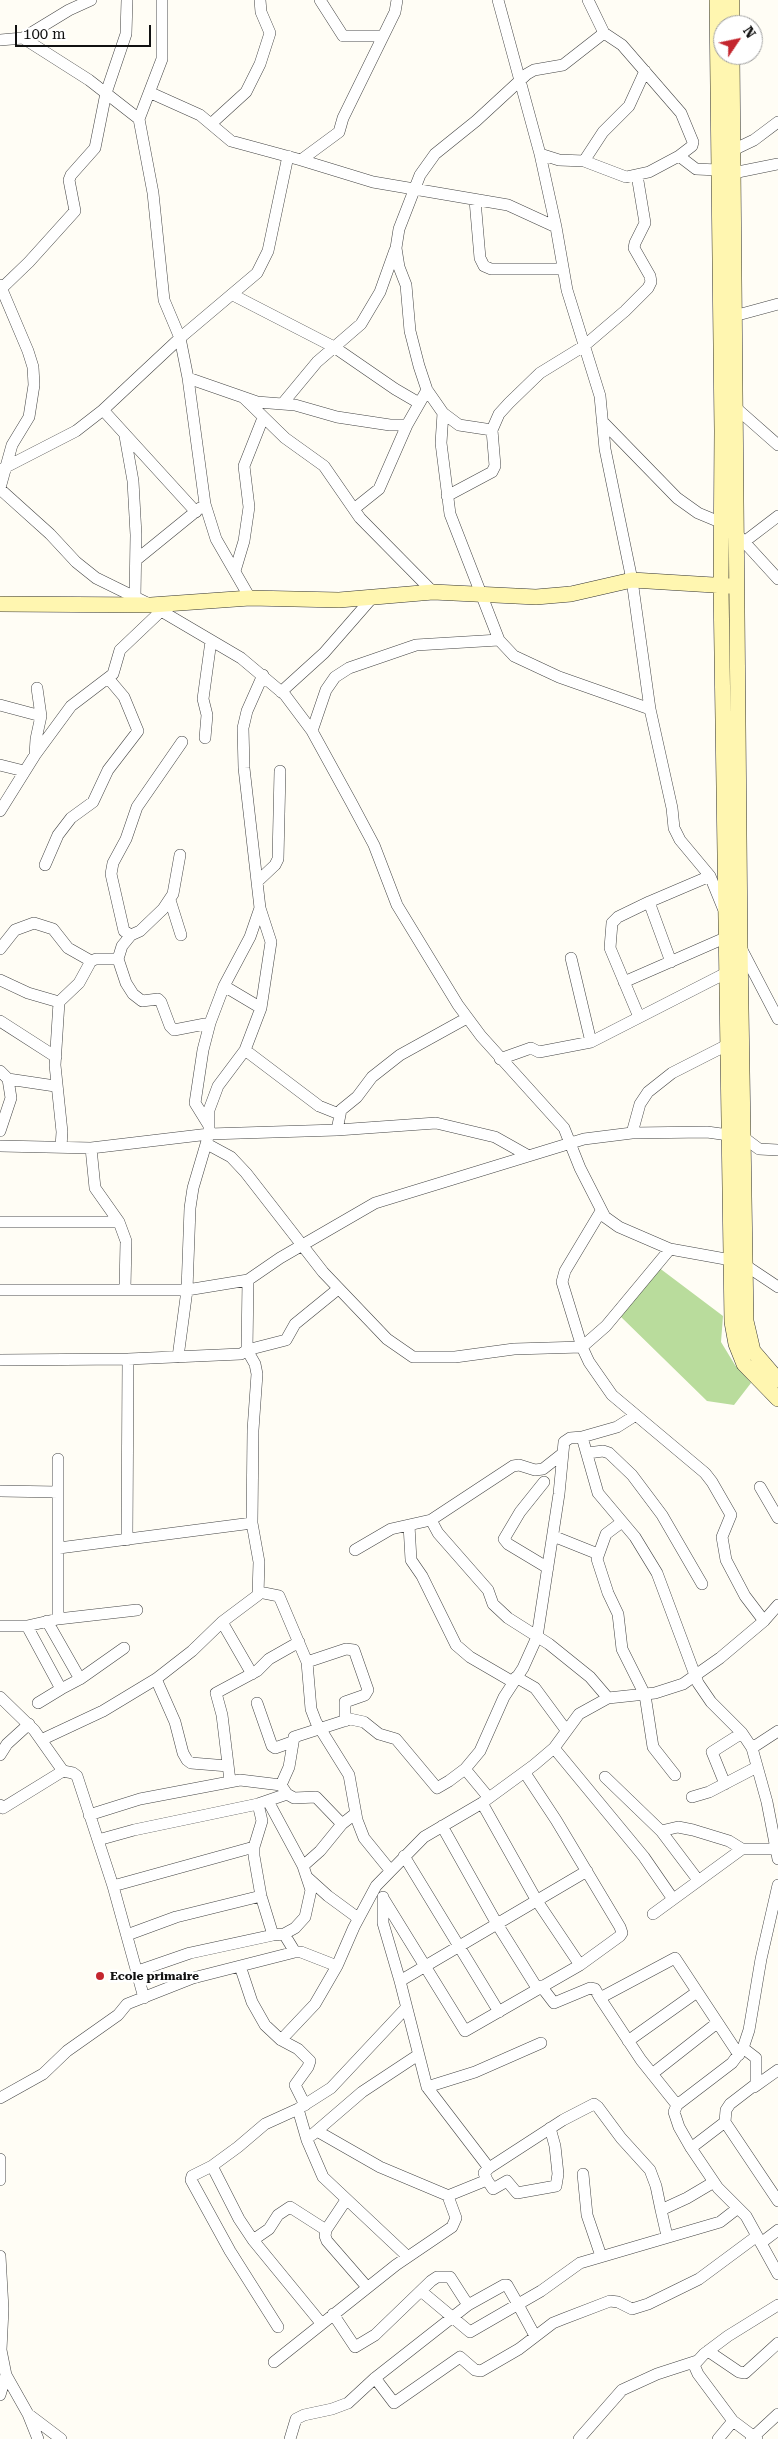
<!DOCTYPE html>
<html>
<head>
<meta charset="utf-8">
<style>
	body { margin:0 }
	#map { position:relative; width:778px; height:2439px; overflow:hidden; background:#fffdf5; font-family:"Roboto Serif",serif }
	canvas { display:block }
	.north { position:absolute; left:713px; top:15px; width:50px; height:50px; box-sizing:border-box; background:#fff; border:1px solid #a0a0a0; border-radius:50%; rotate:56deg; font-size:14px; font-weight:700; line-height:20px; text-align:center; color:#111 }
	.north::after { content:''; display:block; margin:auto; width:18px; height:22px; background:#c4262e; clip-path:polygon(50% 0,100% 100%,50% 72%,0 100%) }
	.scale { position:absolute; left:15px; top:25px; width:136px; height:22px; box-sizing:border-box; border:2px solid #111; border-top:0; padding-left:6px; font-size:15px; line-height:18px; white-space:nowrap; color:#111; -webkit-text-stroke:4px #fff; paint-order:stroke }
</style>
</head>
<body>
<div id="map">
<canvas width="778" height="2439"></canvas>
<div class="north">N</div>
<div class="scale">100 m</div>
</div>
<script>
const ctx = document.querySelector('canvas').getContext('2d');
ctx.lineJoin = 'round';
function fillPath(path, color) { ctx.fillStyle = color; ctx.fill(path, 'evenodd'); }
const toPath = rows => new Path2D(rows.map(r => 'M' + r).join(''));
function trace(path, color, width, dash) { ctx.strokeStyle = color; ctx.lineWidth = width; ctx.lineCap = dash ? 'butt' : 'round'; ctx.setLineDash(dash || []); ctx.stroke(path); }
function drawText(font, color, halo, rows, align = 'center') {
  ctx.font = font + ' "Roboto Serif",serif'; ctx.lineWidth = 5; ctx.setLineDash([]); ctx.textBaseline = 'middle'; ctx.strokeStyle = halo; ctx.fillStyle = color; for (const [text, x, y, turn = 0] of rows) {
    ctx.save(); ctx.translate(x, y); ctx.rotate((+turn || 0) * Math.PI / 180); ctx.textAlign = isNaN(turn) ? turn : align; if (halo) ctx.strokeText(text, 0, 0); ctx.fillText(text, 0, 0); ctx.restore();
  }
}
fillPath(toPath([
	[658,1267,723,1316,721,1342,735,1365,751,1383,734,1405,707,1401,618,1314]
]), '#b9dc9c');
const street = toPath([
	[320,0,343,36,383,36],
	[498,0,540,154,556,227,567,290,600,396,605,449,632,580,650,709,672,808,674,828,680,840,710,876,723,908],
	[588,0,604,33,563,65,534,70,527,74,476,121,435,154,420,175,399,229,396,248,399,267,406,285,410,331,419,366,427,390,443,413,441,443,450,514,499,640,514,656,559,677,650,709],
	[604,33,622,45,681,113,693,142,692,146,679,156],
	[23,38,89,80,139,119,153,193,164,300,180,338,188,378,205,504,216,539,250,598],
	[0,40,23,38,69,10,91,0],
	[151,93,200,115,231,141,301,160,373,182,508,205,556,227],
	[139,119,162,59,162,0],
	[212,123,246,92,260,64,270,33,261,12,260,0],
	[731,151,754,140,778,122],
	[540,154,559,160,584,161,626,177,649,172,679,156,696,169,718,170],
	[301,160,339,132,343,118,395,12,397,0],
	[584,161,603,132,629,106,645,71],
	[733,173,778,164],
	[475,200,480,258,484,266,491,269,562,269],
	[0,285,28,351,33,367,34,385,29,417,12,445,0,488],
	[2,288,29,262,75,211,69,180,71,175,95,148,106,93,126,34,127,0],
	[233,295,334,347,395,389,419,403],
	[734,316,778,304],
	[188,378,257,402,295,405,337,417,390,425,407,425,427,390],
	[244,398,285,438,324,466,360,518,433,592],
	[283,403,317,362,361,324,380,292,395,250],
	[736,408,778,445],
	[103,410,180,338,257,273,268,251,288,156],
	[443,413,459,425,492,430],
	[602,421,677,498,698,513,722,523],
	[125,436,133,481,136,535,135,598],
	[4,468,76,431,103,410,196,512],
	[0,489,50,534,76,562,96,578,151,605,241,658,285,695,312,731,351,802,374,845,397,905,458,1005,481,1036,564,1128,580,1168,605,1217,619,1227,670,1249,731,1260],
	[447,496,492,472,495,466,492,430,499,414,509,403,540,373,584,346,625,311,648,288,651,282,650,276,634,248,635,243,645,223,637,175],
	[354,509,379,489,407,425],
	[736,533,778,579],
	[744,542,778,516],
	[136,560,200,508],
	[235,571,244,541,249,507,244,466,263,418],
	[281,692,324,653,372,598],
	[0,705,41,716],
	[312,731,326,690,335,677,349,668,416,645,499,640],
	[205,738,207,715,203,699,211,641],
	[35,755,36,739,41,716,37,688],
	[0,765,24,771],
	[0,811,35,755,71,706,113,674,120,650,160,612],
	[45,865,58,835,71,818,93,802,108,770,138,731,124,697,108,678],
	[258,881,275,865,278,859,280,771],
	[170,900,181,935],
	[649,902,671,962],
	[260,908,271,942,261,1008,245,1050,319,1106,339,1114],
	[131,935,124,931,111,874,113,863,126,839,137,807,182,742],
	[741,948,778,1019],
	[0,949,15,930,34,923,53,929,68,948,91,961],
	[118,959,126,983,133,994,142,1001,158,999,161,1002,170,1026,174,1030,210,1023],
	[0,980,28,993,59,1002],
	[624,982,727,937],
	[224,986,261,1008],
	[639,1017,610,948,612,923,618,917,649,902,710,876],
	[0,1021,56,1057],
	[591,1042,728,972],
	[500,1059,531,1048,539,1052,591,1042,571,958],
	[0,1071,8,1079,11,1098,0,1131],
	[8,1079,55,1086],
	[208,1124,195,1103,203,1050,210,1023,224,986,250,937,260,908,244,768,243,728,247,711,263,675],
	[337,1130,436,1123,495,1137,527,1155],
	[632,1133,640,1104,648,1092,672,1073,729,1044],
	[207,1144,231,1157,246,1173,323,1272,387,1339,413,1357,455,1357,514,1349,582,1347,606,1326,670,1249],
	[0,1146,91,1148,209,1134,337,1130,341,1110,357,1097,372,1077,400,1055,467,1018],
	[61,1147,62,1132,55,1065,59,1002,79,983,91,961,96,959,118,959,122,946,131,935,140,931,163,909,173,894,180,855],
	[91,1148,95,1188,119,1222,126,1241,125,1289],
	[601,1211,565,1271,562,1282,582,1347,589,1362,612,1395,705,1473,712,1482,731,1515,722,1537,726,1560,745,1596,764,1621],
	[0,1222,119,1222],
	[745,1265,778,1287],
	[0,1290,187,1290,248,1280,280,1258,375,1203,584,1139,632,1133,707,1132,743,1137,759,1149,778,1150],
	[178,1357,187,1290,190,1208,193,1188,209,1134,209,1110,218,1086,245,1050],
	[0,1360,128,1359,241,1354,247,1350,286,1340,295,1324,338,1289],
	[582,1437,598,1493,635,1537,657,1573,698,1683,711,1702,742,1733,752,1748,767,1802,778,1859],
	[588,1453,603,1451,609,1453,632,1475,662,1515,702,1584],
	[58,1459,58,1619],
	[544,1482,520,1512,504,1539,508,1544,548,1568],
	[760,1487,778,1518],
	[0,1491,58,1492],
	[431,1520,438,1533,488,1590,493,1604,508,1618,549,1644,590,1677,608,1698],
	[622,1522,606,1534,597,1559,608,1593,618,1614,622,1649,645,1695,653,1747,675,1775],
	[409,1525,411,1560,422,1576,456,1645,470,1657,513,1682],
	[553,1536,598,1554],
	[127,1540,128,1359],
	[59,1548,252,1523],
	[355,1550,391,1529,431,1520,513,1466,519,1465,535,1470,543,1469,562,1454],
	[259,1592,279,1596,307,1662,311,1709,316,1722,349,1775,357,1820,364,1838,390,1870],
	[47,1621,80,1679],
	[222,1622,252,1674],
	[0,1626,27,1626,58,1619,137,1610],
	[27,1626,61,1689,38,1703],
	[307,1662,346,1649,354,1650,368,1690,365,1695,345,1702,345,1721],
	[516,1677,535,1688,566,1730],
	[156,1679,175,1722,183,1753,187,1760,191,1763,228,1766],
	[61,1689,80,1679,124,1648],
	[0,1697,34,1730,63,1771,73,1773,77,1776,113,1886,144,1998],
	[257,1703,272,1746,275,1748,292,1742],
	[41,1740,103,1711,156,1679,192,1651,222,1622,258,1595,259,1562,252,1523,253,1430,257,1374,255,1364,247,1350,248,1280],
	[554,1748,644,1857,673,1899],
	[752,1748,778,1731],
	[0,1755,7,1744,29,1724],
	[465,1769,489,1798],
	[605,1777,661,1831,698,1880],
	[230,1781,222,1715,216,1693,257,1671,269,1659,299,1642],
	[725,1784,712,1752,742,1733],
	[283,1788,287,1794,294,1798,316,1797,342,1824],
	[692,1797,709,1792,757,1767],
	[268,1801,303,1866,311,1890,305,1917,295,1928,284,1934],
	[482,1803,537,1901,580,1965],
	[258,1804,262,1821,254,1847,254,1856,261,1896,273,1935,284,1934,295,1952],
	[0,1805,3,1808,63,1771],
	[89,1815,140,1799,240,1780,281,1785,289,1767,294,1737,350,1719,364,1722,379,1734,396,1739,437,1788,449,1781,465,1769,480,1751,504,1697,523,1668,537,1637,559,1494,564,1442,570,1438,582,1437,617,1427,636,1415],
	[442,1826,497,1924,537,1988],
	[661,1831,678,1827,693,1830,729,1841,742,1849],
	[98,1840,134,1830,258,1804,287,1794],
	[404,1856,499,2012],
	[303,1866,320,1851,342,1824,356,1813],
	[308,1878,328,1896,358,1918],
	[778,1885,761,1959,749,2030,743,2048,732,2063,677,2105,674,2112,679,2127,691,2148,718,2188,746,2216,778,2274],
	[113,1886,254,1847],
	[383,1897,383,1923,400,1981,427,2087,489,2168],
	[383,1898,465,2031,580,1965,620,1936,622,1933,620,1927,556,1820,525,1773],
	[653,1914,742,1849,776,1849],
	[127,1935,176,1917,261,1896],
	[240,1966,252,2002,265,2025,281,2040,298,2049,310,2061,308,2067,295,2085,305,2105],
	[138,1971,190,1953,273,1935],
	[400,1981,587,1871],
	[541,1986,554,2003,590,1988,595,1989,600,1998],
	[281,2040,315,2004,337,1966],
	[628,2041,697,1992],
	[652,2074,717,2023],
	[427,2087,475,2072,541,2043],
	[754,2087,778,2070],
	[0,2098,43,2074,67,2051,118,2015,127,2004,193,1978,295,1952,301,1952,337,1966,354,1927,376,1886,424,1837,482,1803,534,1765,554,1748,579,1714,608,1698,655,1693,683,1684,720,1658,764,1621,778,1605],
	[677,2105,641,2060,600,1998,675,1958,739,2055],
	[298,2109,307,2140,323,2177,407,2256],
	[725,2122,778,2201],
	[317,2131,380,2167,449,2196],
	[312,2135,362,2092,418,2055],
	[691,2148,725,2122,726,2110,730,2104,756,2084,756,2058,743,2048],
	[0,2159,0,2180],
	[212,2166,192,2176,191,2180,230,2251,278,2327],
	[583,2174,587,2215,601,2256],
	[487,2180,493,2189,507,2181,517,2193,556,2186,558,2174,555,2146,550,2128],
	[346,2200,326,2230,325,2236,327,2241,367,2287],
	[667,2236,661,2210,687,2198,714,2182],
	[253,2240,269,2229,278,2215,290,2207,326,2230],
	[761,2243,778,2230],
	[0,2256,3,2309,1,2350,6,2375,28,2414,61,2439],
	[421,2291,470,2332,541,2291,580,2263,720,2222,738,2208],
	[333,2314,355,2347,375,2335,431,2281,437,2277,450,2277,468,2305],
	[321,2323,253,2240,239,2219,212,2166,238,2147,265,2124,298,2109,331,2088,406,2008],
	[708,2351,739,2372,745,2373,778,2343],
	[274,2362,396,2265,452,2227,456,2218,449,2199,450,2195,487,2180,484,2173,489,2168,563,2120,594,2104,598,2107,621,2138,650,2170,656,2186,661,2210],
	[375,2378,394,2403,460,2357,475,2370,481,2371,519,2349,553,2323,563,2319,610,2301,618,2302,632,2309,648,2304,699,2279,757,2236],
	[0,2395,6,2375],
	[28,2414,38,2439],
	[733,2421,757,2439],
	[290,2439,296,2419,304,2415,332,2409,348,2403,375,2378,468,2305,504,2285,507,2285,515,2299,535,2336],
	[579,2439,622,2390,657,2374,697,2361],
	[718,2439,733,2421,698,2374,694,2365,704,2354,728,2336,778,2305],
	[751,2439,778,2414]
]);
const secondary = toPath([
	[717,0,722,431,721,586,732,1322,736,1344,744,1364,778,1399],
	[732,25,732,0],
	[732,55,740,946,746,1321,753,1351,778,1380],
	[0,604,151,605,250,598,339,600,433,592,536,597,571,594,632,580,730,586]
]);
trace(street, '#444', 12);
trace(secondary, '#333', 16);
trace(street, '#fff', 11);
trace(secondary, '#fff6b0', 15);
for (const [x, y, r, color] of [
	[100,1976,5,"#c4262e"]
]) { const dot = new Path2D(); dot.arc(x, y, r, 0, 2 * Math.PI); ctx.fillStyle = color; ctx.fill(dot); trace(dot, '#fff', 2); }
drawText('bold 12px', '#111', '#fff', [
	["Ecole primaire",110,1976]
], 'left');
</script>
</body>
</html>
